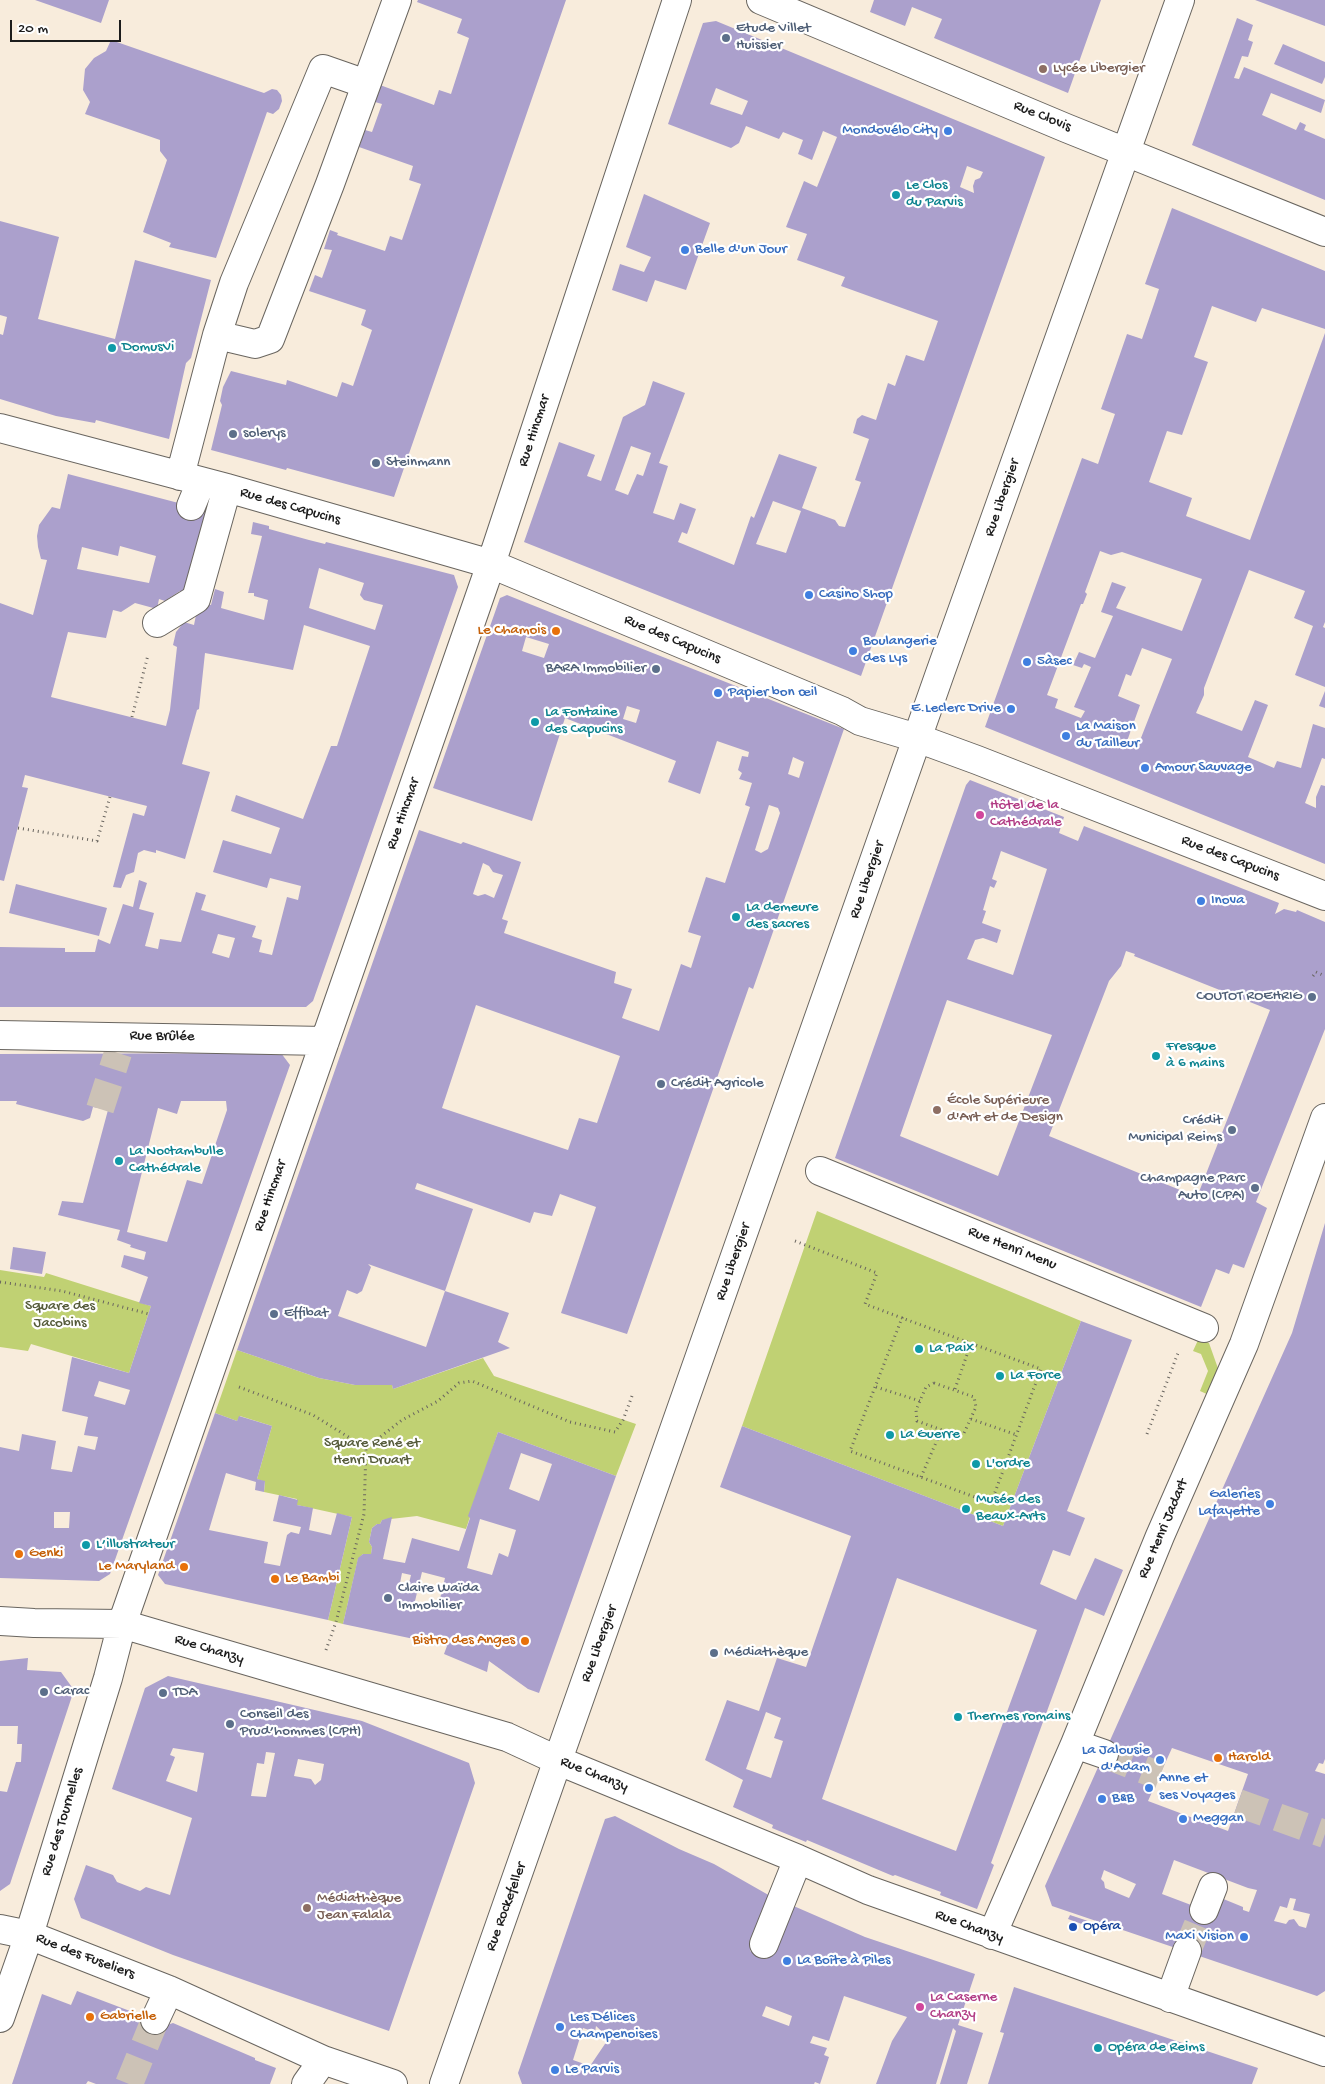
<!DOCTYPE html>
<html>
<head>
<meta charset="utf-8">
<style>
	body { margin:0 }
	#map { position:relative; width:1325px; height:2084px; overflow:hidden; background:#f8ecdc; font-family:"Gochi Hand",sans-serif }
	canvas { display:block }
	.scale { position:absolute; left:10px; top:20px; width:111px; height:22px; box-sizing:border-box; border:2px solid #1c1c1c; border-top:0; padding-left:6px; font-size:15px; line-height:18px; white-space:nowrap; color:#1c1c1c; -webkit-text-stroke:4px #fff; paint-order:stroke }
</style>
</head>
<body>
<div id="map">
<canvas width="1325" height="2084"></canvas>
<div class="scale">20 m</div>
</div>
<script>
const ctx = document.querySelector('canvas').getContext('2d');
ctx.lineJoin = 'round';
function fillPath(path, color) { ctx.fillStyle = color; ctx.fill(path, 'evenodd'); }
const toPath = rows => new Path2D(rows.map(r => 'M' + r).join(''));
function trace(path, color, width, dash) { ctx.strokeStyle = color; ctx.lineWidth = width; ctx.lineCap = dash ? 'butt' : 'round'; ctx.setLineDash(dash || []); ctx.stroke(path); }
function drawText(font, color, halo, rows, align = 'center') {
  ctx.font = font + ' "Gochi Hand",sans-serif'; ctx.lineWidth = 4.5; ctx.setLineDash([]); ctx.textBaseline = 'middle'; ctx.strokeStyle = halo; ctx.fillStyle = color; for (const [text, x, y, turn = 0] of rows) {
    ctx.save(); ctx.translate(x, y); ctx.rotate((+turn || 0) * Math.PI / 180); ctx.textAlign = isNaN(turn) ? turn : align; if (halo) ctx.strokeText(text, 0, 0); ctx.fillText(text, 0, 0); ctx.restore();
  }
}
fillPath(toPath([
	[817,1211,1081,1321,1003,1526,742,1426],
	[0,1270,44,1277,46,1273,151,1306,129,1373,31,1344,28,1351,0,1347],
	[1199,1338,1209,1343,1220,1374,1211,1396,1200,1391,1208,1371,1201,1354,1193,1351],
	[237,1350,319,1378,355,1385,392,1385,393,1389,483,1358,494,1376,636,1424,616,1476,498,1432,466,1529,417,1516,382,1520,380,1524,377,1524,372,1528,369,1542,372,1547,371,1554,363,1554,358,1559,343,1624,328,1620,352,1517,297,1505,297,1499,264,1492,265,1482,257,1479,272,1426,240,1416,237,1421,215,1413]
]), '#c0d173');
fillPath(toPath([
	[35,0,109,0,101,23],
	[418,0,566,0,394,497,287,468,286,470,211,450,222,405,220,401,223,387,231,371,286,385,287,380,337,397,342,382,353,386,372,330,361,325,366,310,309,291,315,275,322,278,332,250,324,249,330,230,338,233,337,235,385,251,390,236,402,240,421,184,409,180,413,166,359,147,365,130,372,132,382,104,375,102,380,85,434,105,439,90,451,94,469,38,457,33,462,19,417,2],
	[874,0,1101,0,1068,93,934,38,942,19,912,7,905,26,870,12],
	[1255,0,1325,0,1325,26],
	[1237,18,1253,25,1248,40,1253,42,1248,57,1242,56,1234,78,1239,79,1244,67,1325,100,1321,113,1271,93,1262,115,1296,130,1300,122,1306,125,1304,130,1325,139,1325,200,1192,145],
	[716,21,1045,157,861,676,524,542,559,442,595,455,587,476,601,481,623,417,645,405,653,381,685,393,659,463,668,466,653,513,674,520,680,503,696,509,687,534,682,532,678,542,734,565,751,516,754,518,779,454,817,467,802,508,835,520,839,526,845,527,861,482,855,480,869,439,853,433,857,419,862,415,876,420,888,383,895,386,906,355,924,361,938,321,841,286,845,277,797,260,807,234,786,227,804,181,817,187,837,137,823,131,812,160,798,154,803,140,783,132,779,139,746,126,739,143,731,148,668,124,703,23],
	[716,88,748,101,742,115,710,104],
	[967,166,983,172,980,178,975,180,973,186,974,193,960,187],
	[631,446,651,453,643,476,637,474,628,495,615,490],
	[773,501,801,511,786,553,756,544],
	[111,40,258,91,264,93,272,89,277,90,281,95,282,101,279,109,273,114,267,112,216,258,169,247,171,243,143,232,167,160,160,151,160,140,85,114,90,102,83,90,85,69,94,58,106,51],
	[1283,44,1325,62,1325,77,1322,84,1274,64],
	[644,194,710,223,686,290,655,280,647,302,612,290,620,264,644,272,651,257,626,247],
	[1172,208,1325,271,1325,329,1262,308,1256,322,1212,306,1194,357,1208,362,1182,435,1167,431,1149,482,1192,498,1186,516,1250,540,1325,333,1325,622,1323,627,1325,628,1325,687,1295,675,1313,626,1294,618,1305,591,1249,570,1204,688,1204,695,1196,713,1242,731,1255,700,1268,705,1248,757,1274,768,1277,761,1301,768,1313,724,1325,728,1325,759,1322,758,1305,803,1316,808,1316,797,1321,785,1325,786,1325,864,985,727,1082,458,1098,464,1103,449,1115,414,1101,409,1127,334,1142,339,1154,304,1159,289,1145,284],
	[1100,551,1111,555,1122,552,1202,579,1182,631,1116,608,1126,587,1112,582,1101,612,1113,616,1095,658,1079,652,1073,665,1082,668,1084,664,1091,667,1074,707,1085,711,1081,718,1055,708,1058,699,1047,695,1081,604,1083,604,1087,594,1085,592],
	[1142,648,1172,659,1137,748,1126,744,1140,705,1118,696,1126,674,1131,676],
	[0,221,59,237,38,319,115,339,135,260,211,280,191,358,186,363,169,439,96,420,95,423,56,416,0,399,0,334,3,335,7,317,0,315],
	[68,474,209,511,188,593,180,591,165,601,159,599,157,609,135,603,121,612,113,610,106,638,68,632,51,697,166,726,170,710,177,647,173,645,176,632,184,622,194,625,197,610,203,603,211,605,215,589,224,592,221,608,264,620,268,600,254,596,254,593,248,593,262,536,251,534,253,522,269,526,269,529,309,540,325,544,326,542,454,575,458,587,313,1001,306,1007,0,1007,0,947,65,948,65,952,95,952,98,939,110,944,123,904,133,907,139,880,147,883,139,909,154,913,145,946,158,949,160,939,181,942,196,892,206,895,201,910,256,926,252,937,262,940,259,952,272,955,287,897,298,900,301,886,270,878,267,888,213,872,223,840,271,854,280,828,231,811,236,795,303,819,331,746,337,746,370,646,304,625,293,670,205,653,199,709,197,710,182,764,210,772,185,859,156,850,156,853,144,850,138,853,134,872,126,875,121,888,113,887,133,813,144,816,147,806,25,775,22,787,28,788,4,881,0,880,0,603,33,615,47,560,41,559,38,547,37,536,39,525,52,507,60,509],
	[120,546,156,556,149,583,77,569,82,547,118,556],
	[319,568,364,583,360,595,364,600,383,605,375,630,309,608],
	[218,934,235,938,229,958,212,953],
	[507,595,844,729,753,989,749,987,627,1334,561,1313,596,1207,560,1194,552,1216,534,1212,530,1223,417,1183,415,1189,473,1209,445,1291,509,1313,498,1342,510,1348,393,1389,392,1385,355,1385,319,1378,237,1350,419,830,461,844,463,842,521,862,502,919,508,921,504,933,616,972,614,983,632,989,622,1018,659,1031,681,964,691,968,701,936,688,932,706,877,725,883,750,807,745,805,752,783,739,779,742,773,738,770,742,756,748,757,749,752,717,741,700,794,668,782,676,761,565,718,532,821,433,788,500,598],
	[526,637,549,644,544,658,522,651],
	[627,706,640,710,636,723,623,719],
	[793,757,804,762,799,778,788,774],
	[769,805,778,808,780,813,768,849,761,853,755,850],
	[483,863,489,866,493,872,503,875,494,898,485,894,478,896,473,894],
	[476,1005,620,1056,597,1123,579,1118,568,1150,442,1108],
	[368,1264,445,1291,426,1347,338,1316,347,1290,357,1294,362,1291,371,1267],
	[1325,691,1325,708,1319,706],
	[970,780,1064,817,1059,833,1078,841,1084,826,1279,903,1275,914,1284,909,1296,912,1297,910,1325,922,1325,1029,1256,1202,1267,1208,1244,1268,1233,1264,1229,1274,1216,1269,1201,1307,835,1158,966,785],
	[1001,851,1047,869,1013,975,967,959,975,940,983,938,997,943,1001,930,982,923,986,911,983,910,990,886,994,888,997,881,992,879],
	[1126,951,1135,954,1134,956,1270,1010,1197,1197,1049,1136,1109,981,1121,966],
	[947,1000,1052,1035,998,1176,900,1136],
	[16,884,107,908,99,936,9,913],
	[281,1053,290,1065,110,1574,99,1581,0,1578,0,1447,19,1451,22,1434,56,1441,51,1469,72,1472,78,1446,95,1450,98,1437,84,1435,88,1417,62,1411,72,1357,129,1373,151,1306,139,1303,148,1277,121,1267,124,1255,144,1260,146,1252,130,1247,131,1245,117,1240,120,1230,58,1215,62,1201,83,1203,108,1110,93,1107,90,1118,83,1121,16,1104,17,1101,0,1101,0,1054],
	[181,1101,226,1101,227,1110,202,1184,187,1180,167,1242,127,1232,158,1108,177,1114],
	[99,1381,130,1390,125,1405,94,1396],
	[54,1512,70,1512,69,1528,54,1528],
	[1325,1223,1325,1759,1323,1764,1319,1763,1315,1771,1325,1774,1325,1991,1317,1996,1052,1906,1045,1886,1292,1333],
	[1172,1748,1248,1774,1228,1831,1148,1801],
	[1174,1860,1248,1888,1257,1890,1249,1912,1243,1910,1243,1907,1221,1898,1215,1914,1162,1894],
	[1104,1870,1136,1884,1129,1898,1105,1888,1104,1882,1101,1879],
	[1290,1898,1296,1899,1293,1910,1310,1914,1306,1928,1299,1926,1294,1919,1289,1920,1286,1924,1274,1921,1280,1906,1287,1908],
	[13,1247,46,1252,42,1274,10,1269],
	[1081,1321,1132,1340,1067,1511,1085,1518,1070,1556,1053,1550,1040,1584,1076,1600,1095,1558,1123,1570,1104,1616,1085,1608,991,1863,994,1865,977,1909,940,1895,941,1892,895,1875,893,1876,807,1840,806,1842,772,1828,773,1825,733,1807,743,1780,705,1760,727,1700,759,1711,777,1658,806,1667,851,1536,720,1487,742,1426,1003,1526],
	[897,1578,1037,1630,956,1851,822,1799],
	[766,1712,781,1718,774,1738,783,1741,771,1778,746,1769],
	[215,1413,237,1421,239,1416,272,1426,257,1479,265,1481,264,1492,255,1490,256,1482,226,1473,209,1530,268,1542,264,1563,280,1566,287,1535,291,1532,299,1534,301,1527,273,1521,279,1495,298,1500,297,1505,313,1508,309,1530,331,1535,337,1513,352,1517,328,1620,165,1584,158,1575],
	[498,1432,616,1476,539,1693,528,1689,489,1661,487,1672,444,1654,447,1646,343,1624,358,1558,363,1554,371,1554,372,1547,369,1542,372,1528,377,1524,380,1524,382,1520,392,1517,383,1559,405,1563,412,1538,459,1551,470,1518,468,1516],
	[521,1453,552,1464,539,1501,509,1489],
	[480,1519,516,1530,508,1557,499,1553,492,1575,467,1568],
	[422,1572,445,1578,438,1607,415,1601],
	[402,1573,411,1575,407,1591,399,1588],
	[28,1658,27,1670,61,1672,74,1690,10,1884,0,1891,0,1791,7,1792,16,1762,21,1762,22,1744,17,1744,18,1726,0,1726,0,1661],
	[168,1676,362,1721,469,1763,475,1783,389,2031,173,1955,81,1918,74,1899,86,1865,113,1875,117,1882,140,1891,146,1887,170,1895,192,1818,112,1789,145,1688],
	[173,1748,204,1753,197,1792,166,1781,175,1757,170,1755],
	[266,1752,275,1753,266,1797,251,1796,257,1763,264,1764],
	[298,1759,324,1764,321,1780,315,1785,311,1779,294,1776],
	[615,1816,679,1849,714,1864,772,1897,750,1951,767,1959,789,1904,865,1937,975,1974,958,2025,983,2033,967,2084,940,2084,956,2031,953,2028,936,2084,876,2084,892,2041,907,2017,844,1996,829,2041,813,2036,810,2043,827,2048,824,2055,829,2057,820,2084,815,2082,814,2084,522,2084,518,2073,605,1819],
	[766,2006,792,2016,789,2026,762,2016],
	[596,2026,609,2038,590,2066,573,2060,583,2028,595,2032],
	[1070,1915,1091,1922,1090,1927,1068,1919],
	[1014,1987,1258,2068,1252,2084,988,2084,1004,2033,1000,2032],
	[77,1991,167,2025,173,2023,255,2058,255,2060,276,2068,270,2084,96,2084,88,2081,86,2084,12,2084,42,1994,71,2005]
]), '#aba0cc');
trace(toPath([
	[100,1109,118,1053],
	[1104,1754,1160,1776],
	[1238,1803,1325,1834],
	[1187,1951,1204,1910],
	[129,2084,155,2020]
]), '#ccc2b6', 28, [28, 14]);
const minor = toPath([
	[761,0,1066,128,1325,232],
	[217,335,255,344,270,339,330,184,397,0],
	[0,428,227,488,491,564,842,711,860,721,917,738,977,760,1325,896],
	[180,476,217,335,234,283,323,69,366,84],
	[191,506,201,482],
	[157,623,196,599,227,488],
	[0,1035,325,1041],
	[820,1171,1204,1328],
	[0,1621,34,1623,122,1624,507,1737,559,1761,798,1859,868,1890,1325,2052],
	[1075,1744,1104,1754],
	[1204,1910,1213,1887],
	[0,1929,29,1935,169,1990,323,2060],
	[992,1935,1075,1744,1160,1536,1244,1344,1325,1118],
	[764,1944,798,1859],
	[1170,1998,1187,1951],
	[0,2018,29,1935,108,1678,122,1624,491,564,677,0],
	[155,2020,169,1990],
	[306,2084,323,2060,393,2084],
	[444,2084,939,676,1180,0]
]);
trace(minor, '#69655f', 30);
trace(toPath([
	[132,717,148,655],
	[18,828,97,841,110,797],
	[1313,976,1316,972,1325,976],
	[795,1241,877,1273,865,1304,902,1318,850,1451,991,1503,1041,1369,902,1318],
	[0,1282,62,1291,149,1314],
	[934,1383,974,1397,976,1407,964,1433,956,1435,917,1421,916,1410,926,1387,934,1383],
	[239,1387,313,1415,366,1448,402,1420,438,1401,459,1383,472,1381,570,1422,615,1432,623,1420,632,1396],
	[876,1387,920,1401],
	[955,1389,971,1343],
	[971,1419,1017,1435],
	[1147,1434,1178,1353],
	[921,1477,941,1431],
	[326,1650,336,1622,364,1514,366,1448]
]), '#69655f', 3, [1, 4]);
trace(minor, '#fff', 28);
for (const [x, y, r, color] of [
	[726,38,5,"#5c6f8a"],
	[1043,69,5,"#8d6e63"],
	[948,131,5,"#3f7fe0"],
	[896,195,5,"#0f9aa8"],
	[685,250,5,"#3f7fe0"],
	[112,348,5,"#0f9aa8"],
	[233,434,5,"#5c6f8a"],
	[376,463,5,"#5c6f8a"],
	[809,595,5,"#3f7fe0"],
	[556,631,5,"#e8710a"],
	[853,651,5,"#3f7fe0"],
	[1027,662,5,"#3f7fe0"],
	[656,669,5,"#5c6f8a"],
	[718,693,5,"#3f7fe0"],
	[1011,709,5,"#3f7fe0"],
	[535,722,5,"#0f9aa8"],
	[1066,736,5,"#3f7fe0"],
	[1145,768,5,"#3f7fe0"],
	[980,815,5,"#d1479c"],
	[1201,901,5,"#3f7fe0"],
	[736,917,5,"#0f9aa8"],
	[1312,997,5,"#5c6f8a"],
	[1156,1056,5,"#0f9aa8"],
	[661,1084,5,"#5c6f8a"],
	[937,1110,5,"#8d6e63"],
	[1232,1130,5,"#5c6f8a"],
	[119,1161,5,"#0f9aa8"],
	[1255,1188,5,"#5c6f8a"],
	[274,1314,5,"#5c6f8a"],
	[919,1349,5,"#0f9aa8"],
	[1000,1376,5,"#0f9aa8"],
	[890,1435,5,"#0f9aa8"],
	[976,1464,5,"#0f9aa8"],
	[1270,1504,5,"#3f7fe0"],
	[966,1509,5,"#0f9aa8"],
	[86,1545,5,"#0f9aa8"],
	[19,1554,5,"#e8710a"],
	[184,1567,5,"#e8710a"],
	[275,1579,5,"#e8710a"],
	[388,1598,5,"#5c6f8a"],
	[525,1641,5,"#e8710a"],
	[714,1653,5,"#5c6f8a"],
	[44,1692,5,"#5c6f8a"],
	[163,1693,5,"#5c6f8a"],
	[958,1717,5,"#0f9aa8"],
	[230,1724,5,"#5c6f8a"],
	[1218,1758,5,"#e8710a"],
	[1160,1760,5,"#3f7fe0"],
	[1149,1788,5,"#3f7fe0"],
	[1102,1799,5,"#3f7fe0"],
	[1183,1819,5,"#3f7fe0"],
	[307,1908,5,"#8d6e63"],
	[1073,1927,5,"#1a4fb4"],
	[1244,1937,5,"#3f7fe0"],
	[787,1961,5,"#3f7fe0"],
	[920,2007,5,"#d1479c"],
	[90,2017,5,"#e8710a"],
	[560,2027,5,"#3f7fe0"],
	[1098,2048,5,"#0f9aa8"],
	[555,2070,5,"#3f7fe0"]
]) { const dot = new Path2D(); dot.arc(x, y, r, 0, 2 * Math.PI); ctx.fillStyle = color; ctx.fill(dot); trace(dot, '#fff', 2); }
drawText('15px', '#4e5e75', '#fff', [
	["Etude Villet",736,29],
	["Huissier",736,46],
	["solerys",243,434],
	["Steinmann",386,463],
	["BARA Immobilier",646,669,"right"],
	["COUTOT ROEHRIG",1302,997,"right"],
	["Crédit Agricole",671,1084],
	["Crédit",1222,1121,"right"],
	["Municipal Reims",1222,1138,"right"],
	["Champagne Parc",1245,1179,"right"],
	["Auto (CPA)",1245,1196,"right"],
	["Effibat",284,1314],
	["Claire Waïda",398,1589],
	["Immobilier",398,1606],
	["Médiathèque",724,1653],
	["Carac",54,1692],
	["TDA",173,1693],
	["Conseil des",240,1715],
	["Prud’hommes (CPH)",240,1732]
], 'left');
drawText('15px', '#785e54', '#fff', [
	["Lycée Libergier",1053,69],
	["École Supérieure",947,1101],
	["d'Art et de Design",947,1118],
	["Médiathèque",317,1899],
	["Jean Falala",317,1916]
], 'left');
drawText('15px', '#1c1c1c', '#fff', [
	["Rue Clovis",1042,117,22],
	["Rue Hincmar",535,431,-72],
	["Rue Libergier",1003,498,-71],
	["Rue des Capucins",290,507,16],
	["Rue des Capucins",672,640,23],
	["Rue Hincmar",404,814,-71],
	["Rue des Capucins",1230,859,21],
	["Rue Libergier",868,880,-71],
	["Rue Brûlée",162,1037,1],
	["Rue Hincmar",271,1196,-71],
	["Rue Henri Menu",1012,1249,22],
	["Rue Libergier",734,1262,-71],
	["Rue Henri Jadart",1164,1529,-67],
	["Rue Libergier",600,1644,-70],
	["Rue Chanzy",209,1650,17],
	["Rue Chanzy",594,1775,22],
	["Rue des Tournelles",63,1822,-73],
	["Rue Rockefeller",507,1907,-70],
	["Rue Chanzy",969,1927,20],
	["Rue des Fuseliers",85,1957,21]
]);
drawText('15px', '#366cbe', '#fff', [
	["Mondovélo City",938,131,"right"],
	["Belle d'un Jour",695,250],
	["Casino Shop",819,595],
	["Boulangerie",863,642],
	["des Lys",863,659],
	["5àsec",1037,662],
	["Papier bon œil",728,693],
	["E.Leclerc Drive",1001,709,"right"],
	["La Maison",1076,727],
	["du Tailleur",1076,744],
	["Amour Sauvage",1155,768],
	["Inova",1211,901],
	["Galeries",1260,1495,"right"],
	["Lafayette",1260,1512,"right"],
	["La Jalousie",1150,1751,"right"],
	["d'Adam",1150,1768,"right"],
	["Anne et",1159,1779],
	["ses Voyages",1159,1796],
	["B&B",1112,1799],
	["Meggan",1193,1819],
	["Maxi Vision",1234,1937,"right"],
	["La Boîte à Piles",797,1961],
	["Les Délices",570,2018],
	["Champenoises",570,2035],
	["Le Parvis",565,2070]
], 'left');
drawText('15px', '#0d838f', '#fff', [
	["Le Clos",906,186],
	["du Parvis",906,203],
	["DomusVi",122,348],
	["La Fontaine",545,713],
	["des Capucins",545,730],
	["La demeure",746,908],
	["des sacres",746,925],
	["Fresque",1166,1047],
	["à 6 mains",1166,1064],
	["La Noctambulle",129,1152],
	["Cathédrale",129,1169],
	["La Paix",929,1349],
	["La Force",1010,1376],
	["La Guerre",900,1435],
	["L'ordre",986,1464],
	["Musée des",976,1500],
	["Beaux-Arts",976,1517],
	["L’illustrateur",96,1545],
	["Thermes romains",968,1717],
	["Opéra de Reims",1108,2048]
], 'left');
drawText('15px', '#c56008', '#fff', [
	["Le Chamois",546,631,"right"],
	["Genki",29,1554],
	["Le Maryland",174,1567,"right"],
	["Le Bambi",285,1579],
	["Bistro des Anges",515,1641,"right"],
	["Harold",1228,1758],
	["Gabrielle",100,2017]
], 'left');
drawText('15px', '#b23c85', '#fff', [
	["Hôtel de la",990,806],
	["Cathédrale",990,823],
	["La Caserne",930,1998],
	["Chanzy",930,2015]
], 'left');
drawText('15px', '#555b3a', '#fff', [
	["Square des",60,1307],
	["Jacobins",60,1324],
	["Square René et",372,1444],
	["Henri Druart",372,1461]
]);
drawText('15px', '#164399', '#fff', [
	["Opéra",1083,1927]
], 'left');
</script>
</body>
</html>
